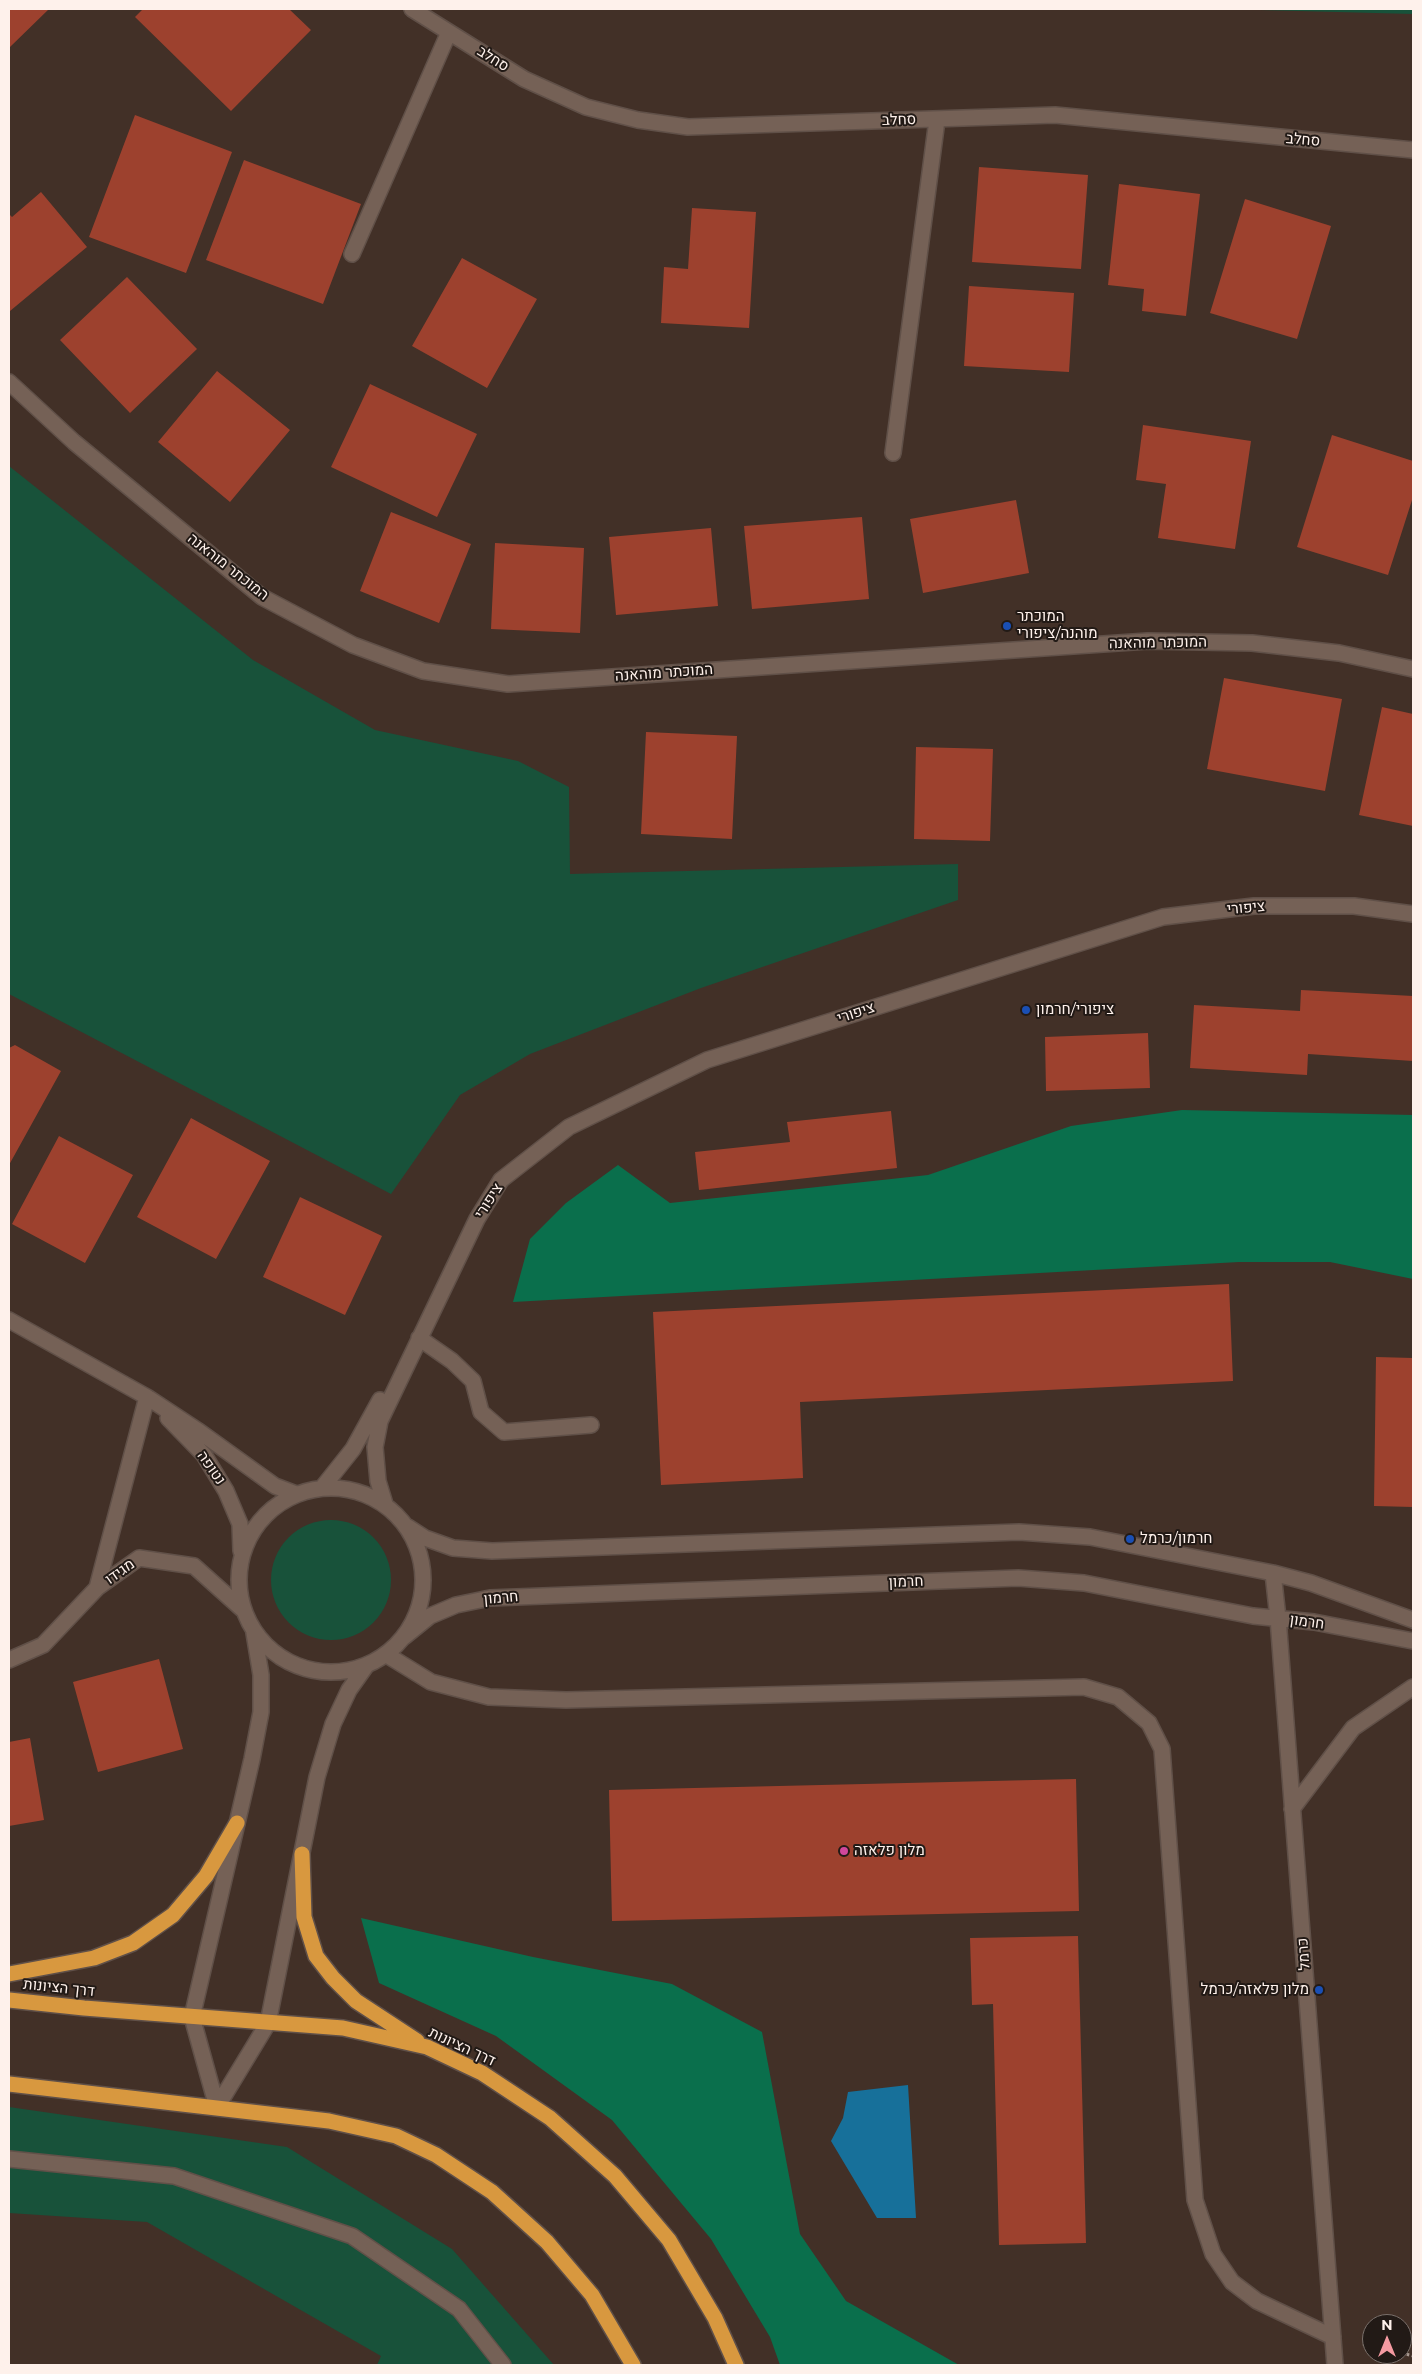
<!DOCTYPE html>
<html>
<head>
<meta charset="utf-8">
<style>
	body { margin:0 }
	#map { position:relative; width:1422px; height:2374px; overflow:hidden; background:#423027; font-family:Montserrat,sans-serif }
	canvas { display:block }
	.frame { position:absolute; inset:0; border:10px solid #fef1eb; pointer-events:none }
	.north { position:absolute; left:1362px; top:2314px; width:50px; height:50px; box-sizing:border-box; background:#221a16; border:1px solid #7a706b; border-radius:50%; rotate:0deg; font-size:14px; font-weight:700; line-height:20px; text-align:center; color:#fef1eb }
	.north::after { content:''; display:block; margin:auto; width:18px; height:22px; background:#f49aa1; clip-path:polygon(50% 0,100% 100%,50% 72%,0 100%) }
</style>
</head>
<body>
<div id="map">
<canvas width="1422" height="2374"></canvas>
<div class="frame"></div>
<div class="north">N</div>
</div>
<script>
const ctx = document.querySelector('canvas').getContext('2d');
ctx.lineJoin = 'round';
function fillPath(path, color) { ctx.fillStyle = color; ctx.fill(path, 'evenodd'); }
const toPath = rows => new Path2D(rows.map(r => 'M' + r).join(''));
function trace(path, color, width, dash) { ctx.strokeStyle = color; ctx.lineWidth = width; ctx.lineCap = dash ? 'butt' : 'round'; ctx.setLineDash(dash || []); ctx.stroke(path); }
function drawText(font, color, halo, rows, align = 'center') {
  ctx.font = font + ' Montserrat,Heebo,sans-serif'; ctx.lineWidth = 4; ctx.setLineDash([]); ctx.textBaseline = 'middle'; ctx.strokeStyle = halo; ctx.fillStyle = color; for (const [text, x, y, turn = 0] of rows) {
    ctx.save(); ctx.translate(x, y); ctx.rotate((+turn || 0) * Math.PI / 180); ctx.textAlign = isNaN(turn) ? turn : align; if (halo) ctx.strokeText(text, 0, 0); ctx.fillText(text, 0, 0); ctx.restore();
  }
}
fillPath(toPath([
	[1222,9,1413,9,1413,14],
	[9,466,253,660,375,730,518,761,569,787,570,874,958,864,958,900,701,988,530,1054,460,1095,391,1194,9,994],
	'271 1580a60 60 0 1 1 120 0a60 60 0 1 1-120 0Z',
	[9,2107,287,2147,452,2249,554,2365,377,2365,381,2356,147,2222,9,2213]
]), '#18523a');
fillPath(toPath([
	[1182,1110,1413,1115,1413,1279,1330,1262,1239,1262,513,1302,530,1239,566,1203,618,1165,670,1203,928,1175,1071,1126],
	[361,1918,533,1957,672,1984,762,2032,800,2234,846,2301,959,2365,780,2365,770,2337,711,2239,612,2120,496,2036,379,1983]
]), '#0a6f4c');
fillPath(toPath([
	[908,2085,916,2218,877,2218,831,2141,843,2118,848,2092]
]), '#17709a');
fillPath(toPath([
	[9,9,49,9,10,47],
	[143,9,289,9,311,30,231,111,135,17],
	[135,115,232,152,186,273,89,237],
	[244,160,361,204,323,304,206,260],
	[979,167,1088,175,1081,269,972,262],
	[1119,184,1200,194,1186,316,1142,311,1144,289,1108,285],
	[41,192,87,247,10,311,9,214,12,217],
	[1245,199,1331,226,1297,339,1210,313],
	[692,208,756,212,749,328,661,323,664,267,688,269],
	[462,258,537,299,487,388,412,346],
	[127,277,197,349,130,413,60,340],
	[969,286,1074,293,1069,372,964,366],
	[217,371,290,430,230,502,158,442],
	[370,384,477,434,437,517,331,467],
	[1143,425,1251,441,1235,549,1158,538,1166,484,1136,480],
	[1332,435,1413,461,1413,497,1388,575,1297,547],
	[1016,500,1029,573,923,593,910,519],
	[391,512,471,544,439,623,360,591],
	[862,517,869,599,752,609,744,526],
	[711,528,718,606,616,615,609,537],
	[495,543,584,548,580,633,491,629],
	[1224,678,1342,699,1325,791,1207,769],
	[1382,707,1413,714,1413,826,1359,815],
	[646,732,737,736,732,839,641,834],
	[916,747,993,749,990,841,914,839],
	[1301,990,1413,996,1413,1061,1308,1054,1307,1075,1190,1068,1194,1005,1300,1011],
	[1148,1033,1150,1088,1046,1091,1045,1037],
	[15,1045,61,1071,9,1165,9,1048],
	[891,1111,897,1168,699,1190,695,1152,790,1142,787,1122],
	[191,1118,270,1161,216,1259,137,1217],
	[59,1136,133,1175,85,1263,12,1224],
	[300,1197,382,1236,345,1315,263,1277],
	[1229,1284,1233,1381,800,1402,803,1478,661,1485,653,1312],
	[1376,1357,1413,1358,1413,1507,1374,1506],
	[159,1659,183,1749,98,1772,73,1682],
	[30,1738,44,1820,9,1826,9,1742],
	[1076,1779,1079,1911,612,1921,609,1790],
	[1078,1936,1086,2243,999,2245,993,2004,972,2005,970,1938]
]), '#9d412e');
const minor = toPath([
	[412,9,524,79,586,107,638,120,688,127,1055,115,1413,150],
	[352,254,449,32],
	[9,382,74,442,262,597,353,645,423,671,508,684,1148,641,1252,643,1339,653,1413,669],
	[893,453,937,120],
	[9,1320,147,1397,200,1432,275,1486,296,1494],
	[419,1338,452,1361,473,1381,481,1412,504,1432,591,1425],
	[168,1418,204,1455,226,1491,240,1524,241,1551],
	'239 1580a92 92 0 1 1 184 0a92 92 0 1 1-184 0Z',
	[322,1488,353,1449,380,1400],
	[385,1504,378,1481,375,1447,380,1421,477,1219,501,1180,569,1127,707,1060,1163,917,1254,906,1354,906,1413,914],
	[408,1527,425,1538,453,1548,492,1551,1019,1532,1090,1537,1273,1573,1311,1583,1413,1620],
	[1273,1573,1278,1618,1335,2365],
	[97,1588,147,1397],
	[404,1637,430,1616,456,1605,490,1598,1018,1578,1084,1583,1253,1616,1314,1622,1413,1641],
	[387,1655,431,1682,489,1697,566,1700,1084,1687,1118,1697,1149,1723,1162,1749,1195,2200,1213,2254,1232,2282,1257,2301,1333,2337],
	[9,1660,43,1645,97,1588,139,1558,194,1566,242,1609],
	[1292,1809,1353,1728,1413,1687],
	[217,2107,192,2017,252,1759,261,1712,261,1675,254,1633],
	[217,2107,268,2023,317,1777,333,1724,349,1690,366,1666],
	[9,2159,174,2176,352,2236,459,2309,503,2365]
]);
const highway = toPath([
	[302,1854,304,1917,316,1956,333,1978,356,2001,417,2041],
	[9,1974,94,1958,133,1943,173,1915,206,1876,237,1823],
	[9,2000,84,2008,343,2028,427,2047,482,2073,550,2118,615,2176,669,2240,715,2318,736,2365],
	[9,2084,329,2121,396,2136,436,2155,492,2192,547,2242,592,2295,633,2365]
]);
trace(minor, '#605048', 18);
trace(highway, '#605048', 18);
trace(toPath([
	[1363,2344,1372,2346],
	[1402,2353,1413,2356]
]), '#a79890', 3, [2.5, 2.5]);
trace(minor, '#756156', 15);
trace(highway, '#d8983f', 15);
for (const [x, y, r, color] of [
	[1007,626,5,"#1a4fb4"],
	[1026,1010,5,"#1a4fb4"],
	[1130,1539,5,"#1a4fb4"],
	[844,1851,5,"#d1479c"],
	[1319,1990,5,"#1a4fb4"]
]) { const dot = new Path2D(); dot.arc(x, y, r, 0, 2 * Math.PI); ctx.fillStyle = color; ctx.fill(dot); trace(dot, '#221a16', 2); }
drawText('15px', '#fef1eb', '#221a16', [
	["סחלב",493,59,32],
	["סחלב",899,120,-2],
	["סחלב",1303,140,5],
	["המוכתר מוהאנה",228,567,38],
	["המוכתר מוהאנה",1158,643,-1],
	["המוכתר מוהאנה",664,673,-4],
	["ציפורי",1246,908,-5],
	["ציפורי",856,1013,-18],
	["ציפורי",489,1201,-57],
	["נטופה",211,1468,55],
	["מגידו",120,1572,-35],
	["חרמון",906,1582,-2],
	["חרמון",501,1598,-5],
	["חרמון",1307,1622,8],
	["כרמל",1304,1954,-94],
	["דרך הציונות",59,1988,6],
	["דרך הציונות",462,2047,25]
]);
drawText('15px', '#fef1eb', '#221a16', [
	["המוכתר",1017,617],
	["מוהנה/ציפורי",1017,634],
	["ציפורי/חרמון",1036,1010],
	["חרמון/כרמל",1140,1539],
	["מלון פלאזה",854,1851],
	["מלון פלאזה/כרמל",1309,1990,"right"]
], 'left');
</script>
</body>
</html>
